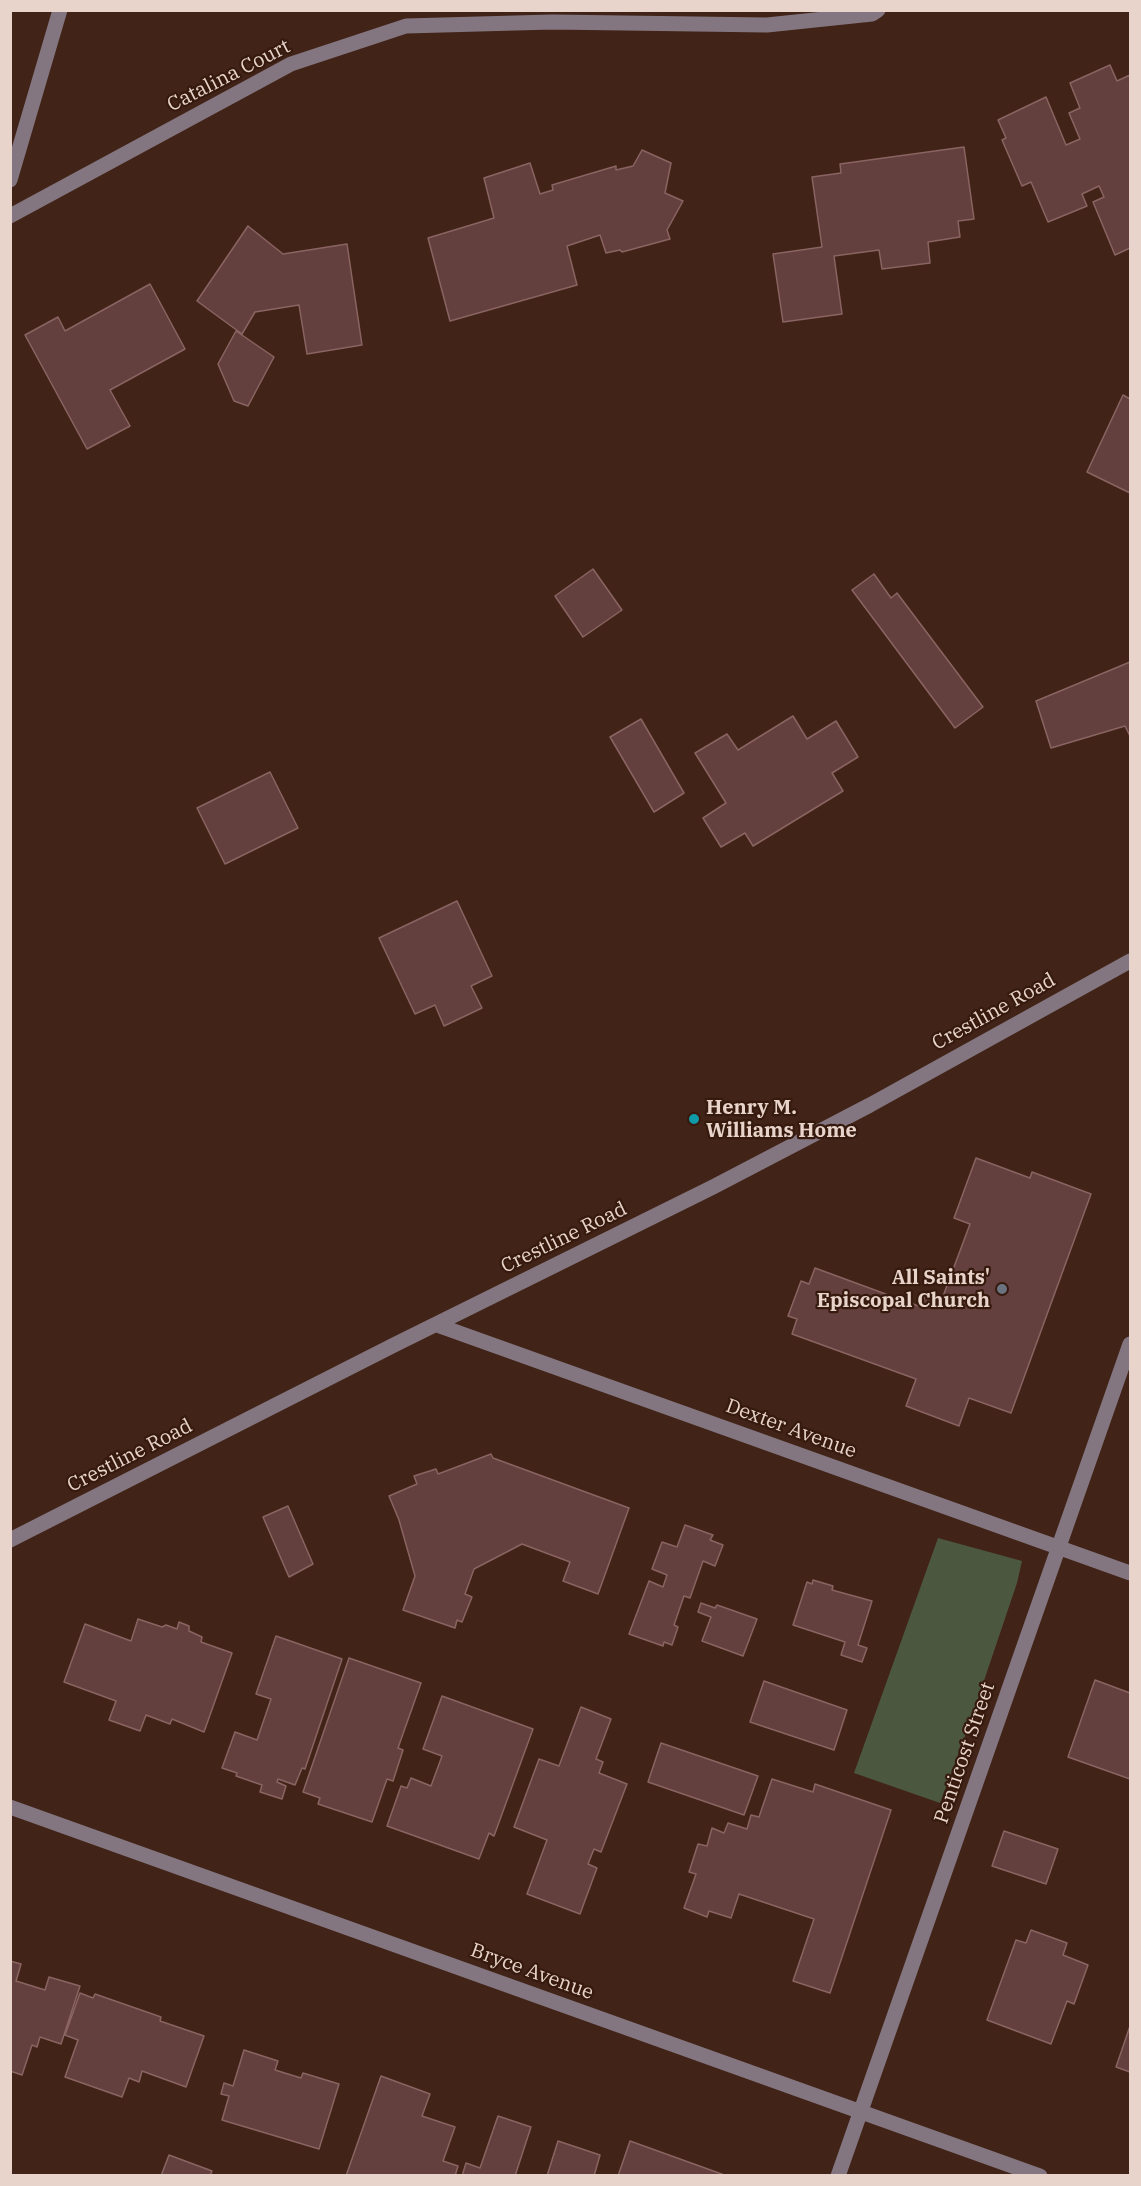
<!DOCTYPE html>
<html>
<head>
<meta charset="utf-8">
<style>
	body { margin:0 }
	#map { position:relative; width:1141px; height:2186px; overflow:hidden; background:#412417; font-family:"IBM Plex Serif",serif }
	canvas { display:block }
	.frame { position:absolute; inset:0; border:12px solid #e8d4cb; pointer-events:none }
</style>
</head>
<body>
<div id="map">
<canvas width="1141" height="2186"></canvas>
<div class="frame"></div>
</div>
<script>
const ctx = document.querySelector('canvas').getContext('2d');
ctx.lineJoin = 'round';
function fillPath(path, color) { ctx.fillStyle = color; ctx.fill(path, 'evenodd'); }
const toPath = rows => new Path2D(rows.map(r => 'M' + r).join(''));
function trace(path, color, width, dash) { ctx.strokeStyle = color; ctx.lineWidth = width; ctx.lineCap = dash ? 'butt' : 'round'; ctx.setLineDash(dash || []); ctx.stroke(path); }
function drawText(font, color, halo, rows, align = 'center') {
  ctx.font = font + ' "IBM Plex Serif",serif'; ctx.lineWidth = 4.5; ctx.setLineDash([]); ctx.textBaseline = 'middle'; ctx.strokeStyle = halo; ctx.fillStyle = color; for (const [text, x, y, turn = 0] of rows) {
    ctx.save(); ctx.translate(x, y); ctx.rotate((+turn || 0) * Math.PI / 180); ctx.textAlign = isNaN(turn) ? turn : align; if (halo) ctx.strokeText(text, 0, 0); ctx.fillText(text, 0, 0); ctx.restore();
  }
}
fillPath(toPath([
	[938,1538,1022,1561,1017,1583,968,1728,940,1803,854,1773]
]), '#4c573f');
const building = toPath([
	[1110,65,1117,81,1130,75,1130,248,1115,255,1093,202,1104,197,1099,186,1082,194,1087,206,1048,222,1031,182,1022,186,1002,140,1006,138,998,120,1046,97,1066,145,1080,139,1069,113,1080,108,1070,83,1110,65],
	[964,147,974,219,958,221,960,237,928,242,930,263,882,269,879,250,834,256,842,314,783,322,773,254,822,247,812,177,841,173,840,164,964,147],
	[642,150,671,163,665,193,683,201,667,230,670,239,622,252,620,250,606,253,600,235,567,246,577,285,450,321,428,238,494,218,484,178,530,163,540,194,553,190,552,185,616,166,616,170,633,166,642,150],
	[248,226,283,254,347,244,362,345,307,354,299,305,255,312,242,334,197,301,248,226],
	[150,284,185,349,110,390,130,426,87,449,25,335,58,317,65,331,150,284],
	[236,331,274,357,248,406,234,401,218,364,236,331],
	[1123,395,1130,399,1130,493,1087,472,1123,395],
	[593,569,622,610,583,637,555,596,593,569],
	[874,574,891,598,897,593,983,707,955,728,852,590,874,574],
	[1130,662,1130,736,1125,726,1051,748,1036,701,1130,662],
	[793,716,807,739,836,721,858,757,832,773,843,791,753,846,745,833,721,847,703,818,726,803,695,753,727,734,738,750,793,716],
	[641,719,684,793,654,812,610,737,641,719],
	[270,772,298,828,225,864,197,808,270,772],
	[457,901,492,976,471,986,482,1008,444,1026,435,1005,415,1014,379,938,457,901],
	[976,1158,1030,1178,1032,1172,1091,1194,1011,1413,969,1398,959,1426,906,1406,916,1379,792,1334,797,1319,788,1316,801,1281,809,1284,815,1268,921,1307,926,1293,942,1299,970,1224,954,1218,976,1158],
	[491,1454,493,1458,629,1508,598,1594,563,1581,570,1562,522,1544,474,1569,465,1594,472,1597,462,1622,457,1620,455,1628,403,1610,415,1576,399,1520,389,1496,417,1484,414,1476,436,1469,438,1474,491,1454],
	[288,1506,313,1564,289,1577,263,1517,288,1506],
	[685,1525,713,1535,710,1540,723,1545,715,1566,703,1561,690,1598,684,1596,674,1625,678,1627,672,1645,664,1642,663,1646,629,1634,649,1581,663,1587,667,1575,652,1569,662,1542,677,1547,685,1525],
	[813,1580,833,1586,832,1590,872,1601,858,1645,867,1648,862,1662,841,1655,845,1642,793,1625,807,1582,812,1584,813,1580],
	[701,1603,715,1608,717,1605,757,1619,743,1656,702,1641,711,1617,698,1612,701,1603],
	[138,1619,162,1627,166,1625,177,1629,179,1622,189,1626,189,1631,202,1637,201,1642,232,1653,204,1732,172,1719,170,1724,146,1715,140,1731,109,1720,116,1701,64,1682,85,1624,131,1641,138,1619],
	[276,1636,342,1659,305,1769,302,1768,295,1785,278,1779,277,1782,286,1786,282,1799,260,1792,262,1785,236,1776,237,1773,222,1768,235,1732,257,1740,271,1699,256,1694,276,1636],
	[349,1658,421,1683,398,1748,403,1750,393,1781,387,1779,372,1822,318,1804,320,1798,303,1792,349,1658],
	[1095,1680,1130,1693,1130,1779,1068,1757,1095,1680],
	[764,1681,847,1710,834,1750,750,1722,764,1681],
	[442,1696,533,1729,494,1836,489,1833,479,1859,387,1826,401,1786,407,1788,411,1778,431,1786,442,1756,423,1749,442,1696],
	[581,1707,611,1719,596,1759,603,1762,599,1773,627,1784,601,1852,594,1849,588,1864,597,1868,580,1914,527,1894,547,1840,514,1827,539,1759,559,1766,581,1707],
	[661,1743,758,1776,744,1815,648,1782,661,1743],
	[772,1779,813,1792,815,1784,891,1810,830,1993,793,1981,814,1919,739,1894,731,1918,709,1911,707,1917,684,1908,696,1874,689,1872,698,1844,707,1846,712,1828,724,1833,728,1823,747,1829,751,1815,759,1817,772,1779],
	[1004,1831,1058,1849,1046,1884,992,1866,1004,1831],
	[1031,1930,1067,1943,1063,1955,1088,1965,1074,2004,1067,2001,1051,2044,987,2020,1016,1940,1026,1943,1031,1930],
	[10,1961,21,1964,16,1981,45,1990,49,1977,80,1986,61,2044,40,2037,37,2047,32,2045,22,2075,10,2071,10,1961],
	[80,1993,93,1998,95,1994,161,2017,160,2021,204,2036,186,2087,142,2071,139,2082,129,2078,122,2097,65,2077,78,2040,65,2035,80,1993],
	[1130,2026,1130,2072,1116,2067,1130,2026],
	[244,2050,278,2061,275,2070,301,2078,303,2073,339,2084,319,2149,222,2120,229,2096,221,2094,224,2083,233,2086,244,2050],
	[381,2076,430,2094,422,2116,455,2127,443,2161,458,2166,455,2176,346,2176,381,2076],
	[498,2116,531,2127,515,2176,462,2176,466,2163,480,2168,498,2116],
	[558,2141,600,2155,594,2176,547,2176,558,2141],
	[630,2141,705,2168,727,2176,618,2176,630,2141],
	[169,2155,212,2171,210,2176,161,2176,169,2155]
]);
fillPath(building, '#633f3e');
trace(building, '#8a6462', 1.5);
trace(toPath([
	[10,180,60,10],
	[10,216,291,64,406,26,552,22,767,25,872,14,878,10],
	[437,1325,1130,1573],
	[10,1540,396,1344,713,1187,870,1105,1130,961],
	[10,1807,1040,2176],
	[838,2176,1130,1344]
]), '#847681', 15);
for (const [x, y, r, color] of [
	[694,1119,6,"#0f9aa8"],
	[1002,1289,6,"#6b7280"]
]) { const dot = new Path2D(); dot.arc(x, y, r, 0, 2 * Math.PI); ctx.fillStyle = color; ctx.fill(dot); trace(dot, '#361a0d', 2); }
drawText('20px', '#e8d4cb', '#361a0d', [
	["Catalina Court",229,76,-27],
	["Crestline Road",994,1012,-29],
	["Crestline Road",564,1238,-26],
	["Dexter Avenue",791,1429,20],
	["Crestline Road",130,1456,-27],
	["Penticost Street",965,1753,-71],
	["Bryce Avenue",532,1972,20]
]);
drawText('bold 20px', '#e8d4cb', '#361a0d', [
	["Henry M.",706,1108],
	["Williams Home",706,1131],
	["All Saints'",990,1278,"right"],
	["Episcopal Church",990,1301,"right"]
], 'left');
</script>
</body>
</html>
